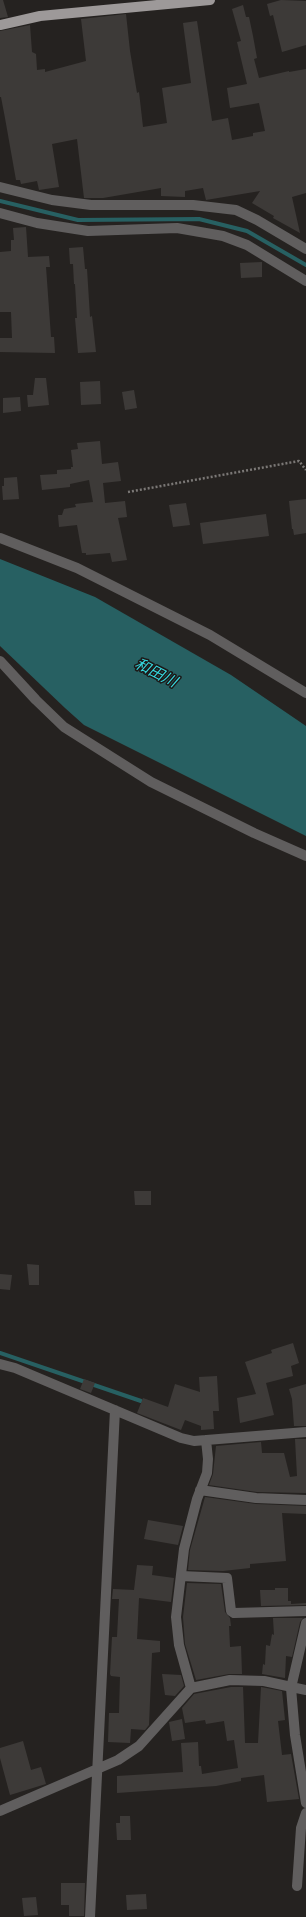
<!DOCTYPE html>
<html>
<head>
<meta charset="utf-8">
<style>
	body { margin:0 }
	canvas { display:block; background:#252220 }
</style>
</head>
<body>
<canvas width="306" height="1917"></canvas>
<script>
const ctx = document.querySelector('canvas').getContext('2d');
ctx.lineJoin = 'round';
function fillPath(path, color) { ctx.fillStyle = color; ctx.fill(path, 'evenodd'); }
const toPath = rows => new Path2D(rows.map(r => 'M' + r).join(''));
function trace(path, color, width, dash) { ctx.strokeStyle = color; ctx.lineWidth = width; ctx.lineCap = dash ? 'butt' : 'round'; ctx.setLineDash(dash || []); ctx.stroke(path); }
function drawText(font, color, halo, rows, align = 'center') {
  ctx.font = font + ' "Crimson Pro","Noto Sans JP",serif'; ctx.lineWidth = 3; ctx.setLineDash([]); ctx.textBaseline = 'middle'; ctx.strokeStyle = halo; ctx.fillStyle = color; for (const [text, x, y, turn = 0] of rows) {
    ctx.save(); ctx.translate(x, y); ctx.rotate((+turn || 0) * Math.PI / 180); ctx.textAlign = isNaN(turn) ? turn : align; if (halo) ctx.strokeText(text, 0, 0); ctx.fillText(text, 0, 0); ctx.restore();
  }
}
fillPath(toPath([
	[0,559,95,597,231,675,306,726,306,836,84,725,65,708,0,646]
]), '#276062');
trace(toPath([
	[0,201,78,220,199,219,247,231,306,265],
	[0,1353,141,1401]
]), '#276062', 4);
fillPath(toPath([
	[0,0,3,0,8,17,0,18],
	[281,0,306,1,306,45,282,52,273,15,270,16,267,4],
	[243,5,246,17,249,17,253,36,257,58,254,59,259,78,289,71,289,72,306,69,306,193,292,197,300,233,273,218,274,216,252,203,260,191,206,200,203,188,185,191,185,197,161,196,161,188,103,198,84,198,77,139,52,144,59,187,39,190,37,181,21,184,20,180,16,180,5,118,1,97,0,97,0,31,30,25,32,52,36,54,37,70,45,69,45,72,86,61,81,19,126,14,130,51,137,93,139,92,143,127,167,123,162,88,191,83,183,23,197,21,212,121,228,118,232,140,253,136,253,133,265,131,259,103,230,108,227,88,247,84,237,42,241,41,232,9],
	[26,227,28,257,49,256,50,267,46,267,51,337,54,337,55,353,0,352,0,338,12,338,11,312,0,312,0,252,11,251,11,240,14,240,13,228],
	[83,247,85,269,87,269,90,317,92,316,96,352,78,353,75,318,77,318,75,284,74,284,73,264,70,264,69,248],
	[262,262,262,277,241,278,240,263],
	[35,378,46,378,49,405,28,407,27,395,33,395],
	[100,381,101,404,81,405,80,382],
	[134,390,137,408,125,410,122,392],
	[20,397,21,411,3,413,3,398],
	[100,441,102,464,118,462,121,481,103,483,105,503,125,501,127,517,118,518,127,560,112,562,110,553,86,555,86,553,82,553,77,525,59,527,58,515,62,515,64,509,76,507,75,504,93,502,89,480,70,484,70,487,42,490,40,475,57,474,57,470,71,469,71,467,73,467,71,450,78,449,77,443],
	[17,477,19,499,3,500,2,486,4,486,4,478],
	[306,499,306,533,294,535,293,529,292,529,289,501],
	[186,503,190,525,173,527,169,505],
	[266,514,269,536,203,544,200,523],
	[134,1191,151,1191,151,1205,135,1205],
	[27,1264,39,1265,39,1285,29,1285],
	[0,1274,12,1275,10,1290,0,1289],
	[293,1343,299,1363,291,1366,293,1376,266,1383,274,1415,240,1423,237,1398,256,1394,245,1362,272,1353,271,1350],
	[217,1376,219,1411,213,1411,214,1429,201,1430,201,1426,185,1420,181,1430,137,1413,143,1398,168,1407,175,1384,200,1392,199,1377],
	[84,1379,95,1383,91,1393,80,1389],
	[306,1384,306,1426,294,1426,292,1399,289,1389],
	[295,1439,306,1439,306,1493,257,1492,209,1485,213,1474,216,1446,261,1442,262,1453,284,1453,290,1477,297,1476],
	[205,1497,256,1504,306,1506,306,1514,282,1513,286,1561,250,1564,250,1568,223,1571,188,1570,190,1550],
	[148,1520,183,1526,178,1545,144,1539],
	[137,1565,153,1566,152,1575,174,1578,171,1602,139,1598,137,1639,160,1641,160,1652,152,1653,149,1725,145,1730,131,1729,130,1743,108,1742,109,1713,119,1713,120,1677,111,1676,110,1674,112,1637,117,1637,119,1599,112,1599,113,1589,134,1590],
	[187,1583,221,1584,225,1612,230,1618,231,1626,229,1626,230,1647,241,1646,242,1674,229,1674,196,1680,185,1644,183,1617],
	[275,1588,288,1588,288,1601,291,1601,291,1604,306,1603,306,1605,261,1606,260,1590,275,1590],
	[273,1618,303,1618,300,1622,292,1657,286,1656,285,1678,262,1674,263,1664,265,1665,266,1645,270,1646,272,1634,274,1635],
	[162,1674,181,1675,184,1686,175,1696,165,1695],
	[231,1687,243,1687,245,1743,258,1743,261,1687,282,1691,285,1720,278,1721,282,1755,291,1754,299,1799,267,1802,264,1775,241,1778,241,1781,216,1786,117,1793,117,1776,183,1772,181,1743,198,1742,199,1766,201,1766,202,1774,238,1768,234,1740,227,1741,224,1721,206,1724,205,1720,185,1723,182,1708,194,1694],
	[182,1719,185,1739,172,1741,169,1722],
	[23,1741,31,1770,41,1767,46,1784,10,1795,0,1758,0,1748],
	[120,1816,130,1816,131,1840,117,1840,116,1823,120,1823],
	[61,1883,85,1883,84,1916,69,1916,69,1905,61,1905],
	[146,1894,147,1909,127,1910,126,1895],
	[36,1897,38,1915,24,1916,22,1898]
]), '#3d3a38');
trace(toPath([
	[128,492,299,461,306,470]
]), '#7b7876', 2.5, [2, 2]);
trace(toPath([
	[0,187,52,200,91,205,193,205,236,210,257,220,306,249],
	[0,213,37,223,88,231,177,228,223,236,247,245,306,281],
	[0,538,77,568,210,635,306,693],
	[0,661,36,700,64,727,151,782,254,833,306,856],
	[0,1364,15,1368,181,1438,194,1441,306,1432],
	[200,1490,256,1498,306,1500],
	[181,1576,227,1578,231,1611,234,1613,306,1611],
	[306,1623,291,1688,295,1735,306,1803],
	[191,1688,179,1645,176,1617,184,1549,197,1499,207,1473,208,1459,206,1440],
	[0,1811,118,1760,139,1746,191,1688,230,1680,264,1681,306,1690],
	[297,1886,301,1828,306,1813],
	[90,1917,115,1410]
]), '#605e5e', 10);
trace(toPath([
	[0,25,40,16,210,0]
]), '#9d9999', 10);
drawText('italic 15px', '#35d9e0', '#1c1817', [
	["和田川",156,673,27]
]);
</script>
</body>
</html>
